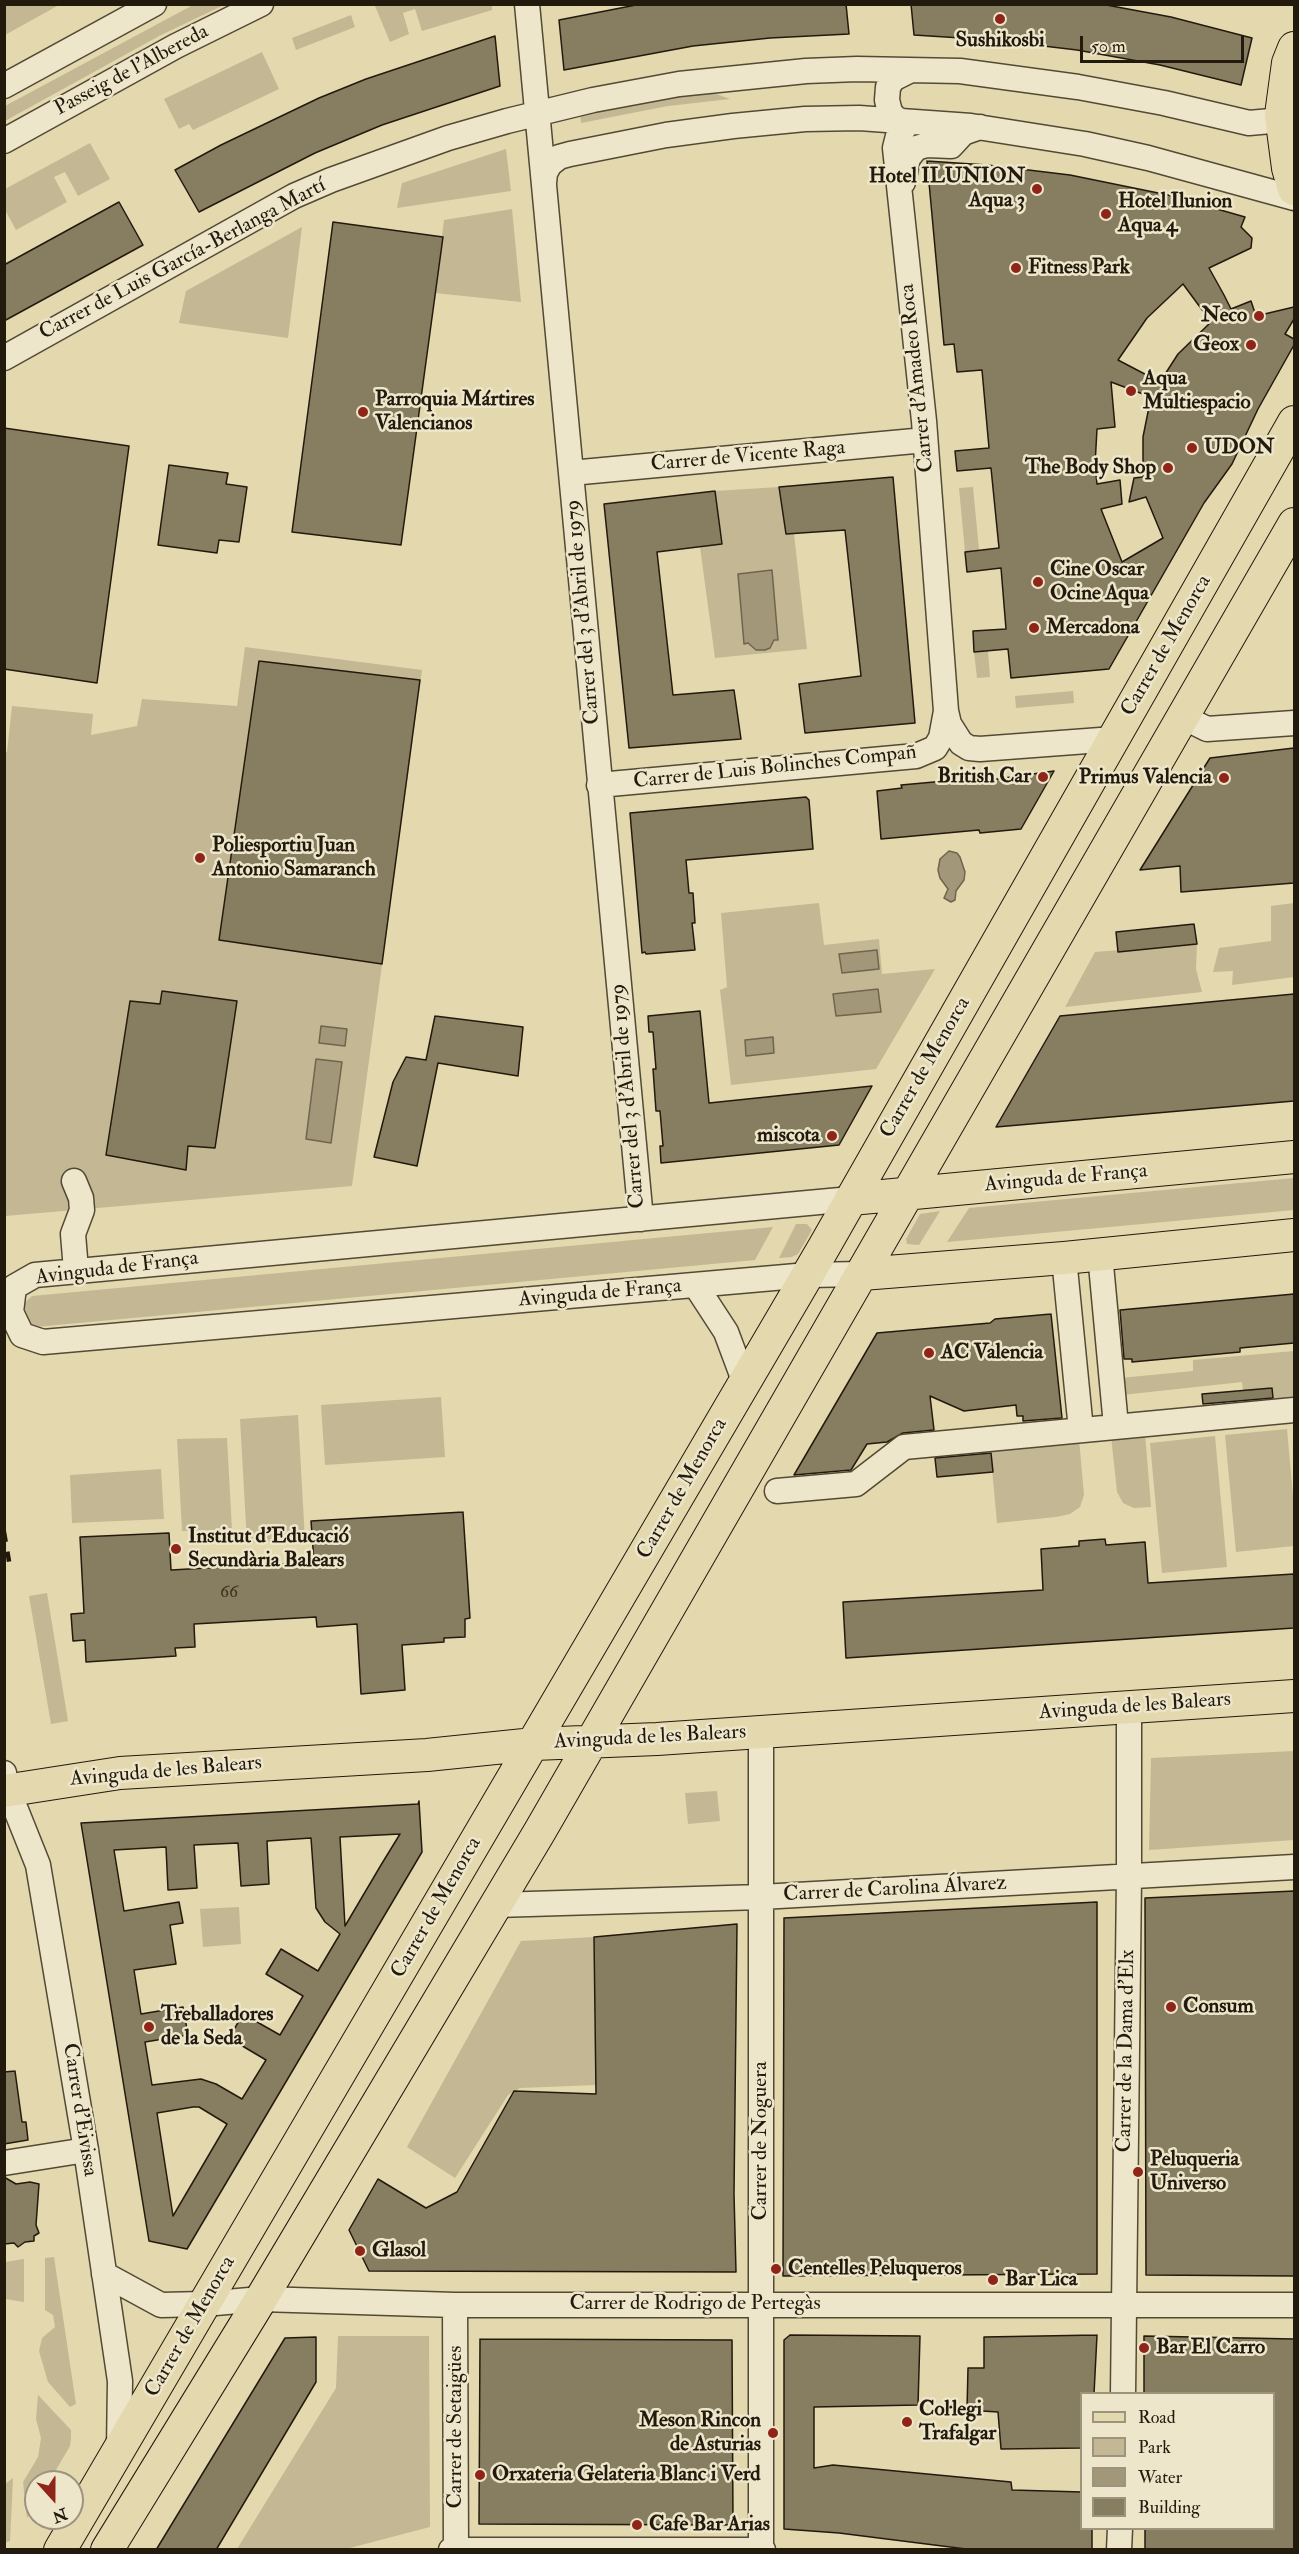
<!DOCTYPE html>
<html>
<head>
<meta charset="utf-8">
<style>
	body { margin:0 }
	#map { position:relative; width:1299px; height:2554px; overflow:hidden; background:#e4d8ae; font-family:"IM FELL Double Pica",serif }
	canvas { display:block }
	.frame { position:absolute; inset:0; border:6px solid #231a0e; pointer-events:none }
	.legend { position:absolute; left:1080px; top:2392px; width:195px; height:138px; box-sizing:border-box; background:#ede6ca; border:2px solid #9c947f; margin:0; padding:8px 10px; list-style:none; font-size:18px; color:#231a0e }
	.legend li { display:flex; align-items:center; gap:12px; height:30px }
	.legend b { width:30px; border:2px solid #9c947f }
	.north { position:absolute; left:24px; top:2470px; width:60px; height:60px; box-sizing:border-box; background:#ede6ca; border:2px solid #9c947f; border-radius:50%; rotate:159deg; font-size:16px; font-weight:700; line-height:24px; text-align:center; color:#231a0e }
	.north::after { content:''; display:block; margin:auto; width:21px; height:27px; background:#8f2418; clip-path:polygon(50% 0,100% 100%,50% 72%,0 100%) }
	.scale { position:absolute; left:1080px; top:36px; width:164px; height:27px; box-sizing:border-box; border:3px solid #231a0e; border-top:0; padding-left:8px; font-size:18px; line-height:21px; white-space:nowrap; color:#231a0e; -webkit-text-stroke:4px #ede6ca; paint-order:stroke }
</style>
</head>
<body>
<div id="map">
<canvas width="1299" height="2554"></canvas>
<div class="frame"></div>
<ul class="legend">
<li><b style="height:8px;background:#e4d8ae"></b>Road</li>
<li><b style="height:16px;background:#c3b893"></b>Park</li>
<li><b style="height:16px;background:#a29778"></b>Water</li>
<li><b style="height:16px;background:#877d61"></b>Building</li>
</ul>
<div class="north">N</div>
<div class="scale">50 m</div>
</div>
<script>
const ctx = document.querySelector('canvas').getContext('2d');
ctx.lineJoin = 'round';
function fillPath(path, color) { ctx.fillStyle = color; ctx.fill(path, 'evenodd'); }
const toPath = rows => new Path2D(rows.map(r => 'M' + r).join(''));
function trace(path, color, width, dash) { ctx.strokeStyle = color; ctx.lineWidth = width; ctx.lineCap = dash ? 'butt' : 'round'; ctx.setLineDash(dash || []); ctx.stroke(path); }
function drawText(font, color, halo, rows, align = 'center') {
  ctx.font = font + ' "IM FELL Double Pica",serif'; ctx.lineWidth = 5; ctx.setLineDash([]); ctx.textBaseline = 'middle'; ctx.strokeStyle = halo; ctx.fillStyle = color; for (const [text, x, y, turn = 0] of rows) {
    ctx.save(); ctx.translate(x, y); ctx.rotate((+turn || 0) * Math.PI / 180); ctx.textAlign = isNaN(turn) ? turn : align; if (halo) ctx.strokeText(text, 0, 0); ctx.fillText(text, 0, 0); ctx.restore();
  }
}
fillPath(toPath([
	[5,4,59,4,59,5,5,35],
	[379,4,492,5,492,10,422,31,415,9,403,13,409,34,390,42,375,6],
	[193,5,224,5,161,35,5,121,5,106],
	[351,15,355,27,296,50,292,38],
	[262,52,279,89,193,130,189,124,179,129,164,99],
	[708,91,730,99,668,106,581,123,580,113],
	[90,143,110,179,78,196,65,172,54,177,67,202,16,230,5,210,5,189],
	[506,149,511,191,397,208,402,183],
	[512,209,521,302,435,293,444,220],
	[302,227,288,338,179,323,186,291],
	[779,487,786,534,794,534,807,649,715,658,700,547,722,544,715,491],
	[973,487,979,550,965,552,959,488],
	[245,647,422,670,352,1186,5,1216,4,753,7,752,12,706,93,714,91,735,137,726,142,699,237,706],
	[988,651,990,677,977,678,974,652],
	[1073,691,1074,703,1016,708,1015,696],
	[819,903,824,945,879,939,882,974,935,969,876,1069,731,1085,720,990,727,987,721,913],
	[1294,903,1294,977,1232,985,1233,971,1213,972,1219,948,1271,941,1271,906],
	[1197,944,1196,969,1202,992,1065,1007,1095,952],
	[1294,1178,1294,1210,947,1242,969,1208],
	[940,1211,919,1245,907,1244,906,1239,920,1214],
	[796,1224,807,1224,812,1230,798,1254,792,1257,779,1258],
	[773,1227,755,1260,36,1327,27,1322,20,1313,23,1304,32,1296],
	[1294,1351,1293,1360,1294,1402,1245,1406,1242,1382,1122,1395,1120,1378,1193,1371,1193,1360],
	[441,1397,445,1457,325,1465,321,1405],
	[298,1415,305,1540,247,1543,240,1419],
	[1287,1429,1294,1507,1294,1546,1236,1552,1225,1435],
	[1145,1433,1151,1507,1134,1508,1123,1503,1117,1492,1111,1436],
	[1215,1436,1227,1567,1162,1573,1150,1443],
	[227,1438,232,1530,182,1531,177,1439],
	[1079,1439,1084,1495,1080,1507,1070,1514,1056,1517,997,1523,990,1447],
	[161,1469,164,1519,72,1523,70,1475],
	[47,1593,68,1721,51,1724,29,1596],
	[1294,1751,1294,1840,1149,1850,1151,1758],
	[717,1791,720,1821,688,1824,685,1793],
	[239,1907,241,1944,203,1947,200,1909],
	[594,1937,596,2085,520,2088,508,2095,455,2178,407,2147,521,1941],
	[54,2257,76,2404,70,2407,48,2382,39,2351,42,2338,55,2327,53,2315,45,2310,45,2258],
	[24,2259,24,2302,5,2299,5,2262],
	[338,2336,429,2336,430,2527,346,2549,237,2549,336,2388],
	[38,2395,71,2430,71,2438,70,2446,49,2482,36,2482,36,2503,27,2518,23,2482,38,2457,41,2438,36,2419],
	[13,2478,10,2541,5,2543,5,2484]
]), '#c3b893');
const water = toPath([
	[772,570,778,640,774,640,770,648,765,650,756,650,748,643,744,644,738,574,772,570],
	[949,851,957,853,960,857,965,872,964,880,956,891,955,900,951,902,944,898,948,889,940,878,938,870,940,859,949,851],
	[877,950,879,969,842,973,839,954,877,950],
	[878,989,881,1012,836,1016,833,994,878,989],
	[321,1026,347,1029,345,1046,319,1043,321,1026],
	[773,1037,774,1053,746,1056,745,1040,773,1037],
	[316,1059,342,1062,331,1143,306,1139,316,1059]
]);
fillPath(water, '#a29778');
trace(water, '#6f654e', 1.5);
const building = toPath([
	[641,4,846,4,849,34,770,38,693,46,564,70,559,20,641,4],
	[911,4,1101,4,1171,17,1252,38,1241,85,1160,65,1077,50,993,40,914,35,911,4],
	[495,36,500,86,382,125,315,153,199,212,175,170,221,145,319,98,366,79,495,36],
	[927,161,987,165,1070,175,1168,195,1245,217,1241,227,1252,238,1251,248,1209,268,1224,295,1231,309,1251,301,1256,316,1294,307,1294,319,1285,334,1294,339,1294,345,1258,409,1232,464,1204,503,1109,669,1011,678,1008,649,974,652,973,631,1006,629,1001,568,967,572,965,552,999,548,991,468,957,471,955,451,989,448,982,370,957,372,954,344,944,345,927,161],
	[1183,284,1211,322,1178,354,1160,382,1118,360,1147,318,1183,284],
	[1111,382,1151,397,1143,437,1143,477,1134,478,1129,502,1146,497,1163,538,1122,562,1101,509,1122,504,1120,480,1097,484,1095,465,1097,429,1115,427,1111,382],
	[119,202,143,245,4,321,4,265,119,202],
	[333,222,443,237,401,545,292,532,333,222],
	[4,428,129,446,97,683,4,669,4,428],
	[169,465,228,473,226,484,247,487,239,542,219,540,217,553,158,545,169,465],
	[893,477,915,723,805,733,799,684,861,676,845,530,786,534,779,487,893,477],
	[715,491,722,544,657,552,673,695,734,690,741,739,629,748,604,504,715,491],
	[259,661,420,680,382,964,219,940,259,661],
	[1294,748,1294,883,1181,892,1180,866,1140,870,1210,758,1294,748],
	[1054,771,1021,829,980,833,979,830,881,839,877,791,902,788,901,785,989,777,990,780,1054,771],
	[806,797,809,800,813,849,686,860,689,893,693,893,695,923,692,923,695,950,646,954,645,952,642,953,630,813,806,797],
	[1194,924,1197,944,1118,952,1116,932,1194,924],
	[162,991,237,1001,215,1148,188,1146,186,1170,106,1155,130,1001,160,1004,162,991],
	[1294,994,1294,1101,996,1127,1060,1016,1294,994],
	[700,1011,709,1103,872,1086,839,1145,661,1163,660,1146,663,1146,660,1111,656,1111,653,1069,656,1069,653,1032,649,1032,648,1016,700,1011],
	[435,1016,523,1027,518,1076,438,1063,417,1166,374,1157,393,1082,406,1057,426,1060,435,1016],
	[1294,1294,1294,1343,1240,1348,1240,1352,1132,1362,1132,1359,1124,1359,1120,1310,1294,1294],
	[1051,1314,1062,1418,1023,1421,1023,1416,1017,1416,1016,1405,964,1411,930,1396,934,1430,903,1433,887,1442,867,1444,851,1470,794,1475,877,1333,990,1323,995,1319,1051,1314],
	[1272,1388,1273,1398,1203,1404,1202,1394,1272,1388],
	[991,1453,993,1472,937,1477,935,1458,991,1453],
	[463,1512,470,1618,465,1619,465,1637,444,1638,444,1642,402,1645,405,1690,361,1694,357,1624,317,1627,316,1617,194,1624,195,1647,175,1648,176,1656,86,1662,85,1640,73,1641,71,1614,84,1613,80,1537,169,1533,171,1570,314,1562,311,1521,463,1512],
	[1105,1539,1106,1545,1145,1542,1148,1583,1294,1574,1294,1628,846,1658,843,1602,1043,1590,1041,1549,1079,1546,1079,1541,1105,1539],
	[419,1801,422,1852,187,2249,149,2241,81,1823,418,1804,419,1801],
	[400,1834,381,1865,345,1926,340,1837,400,1834],
	[311,1838,316,1908,325,1922,340,1934,318,1971,281,1949,266,1974,303,1996,280,2035,243,2014,229,2038,266,2060,242,2099,216,2084,201,2079,152,2085,145,2042,188,2035,183,2007,141,2014,134,1970,176,1964,170,1925,183,1923,179,1902,124,1911,114,1850,166,1847,168,1890,197,1888,194,1845,238,1843,241,1886,269,1884,267,1841,311,1838],
	[193,2107,199,2107,227,2124,173,2216,157,2113,193,2107],
	[1294,1891,1294,2276,1146,2275,1145,1898,1294,1891],
	[1097,1902,1097,2274,783,2276,784,1918,1097,1902],
	[737,1924,734,2194,736,2272,369,2271,349,2230,378,2179,426,2208,457,2192,514,2091,596,2094,594,1937,737,1924],
	[15,2071,22,2122,26,2122,28,2140,4,2144,4,2072,15,2071],
	[4,2177,16,2184,30,2182,39,2184,36,2225,39,2233,34,2236,34,2241,25,2242,18,2247,14,2243,4,2244,4,2177],
	[790,2335,920,2336,918,2405,814,2407,814,2468,833,2465,1011,2482,1012,2490,1082,2492,1082,2529,1092,2529,1092,2550,974,2550,839,2533,784,2529,784,2340,790,2335],
	[1097,2335,1094,2394,1082,2394,1082,2448,1001,2449,998,2412,967,2410,968,2368,984,2368,984,2337,1097,2335],
	[1144,2336,1294,2339,1294,2550,1145,2550,1145,2529,1274,2529,1274,2394,1144,2394,1144,2336],
	[316,2337,316,2382,216,2550,156,2550,285,2338,316,2337],
	[480,2339,732,2340,733,2525,479,2524,480,2339]
]);
fillPath(building, '#877d61');
trace(building, '#231a0e', 1.5);
const minor = toPath([
	[527,4,641,1219],
	[4,86,154,4],
	[908,123,898,136,895,148,924,421,946,711,949,724,961,743,969,748,980,749,1114,739],
	[908,123,896,119,890,112,887,100,888,87,893,79,909,71],
	[4,141,176,46,261,4],
	[903,182,908,158,916,148,927,145,951,146,963,133,980,127],
	[544,183,545,173,550,164,559,157,570,154,666,135,733,126,805,119,859,118,971,126,1085,144,1148,158,1294,198],
	[4,358,294,196,331,180,448,138,507,121,593,100,679,84,806,71,857,69,960,71,1078,87,1164,103,1249,123,1271,121,1281,115],
	[571,473,925,440],
	[1183,717,1207,729,1294,723],
	[599,785,916,756,935,748,941,738,946,711],
	[74,1181,81,1198,82,1210,73,1234,76,1270],
	[851,1199,35,1275,14,1287,11,1312,22,1335,43,1342,808,1275,862,1274],
	[1100,1254,1116,1426],
	[1064,1258,1081,1430],
	[696,1286,726,1332,745,1383],
	[777,1491,856,1484,904,1447,1294,1410],
	[4,1773,8,1790,38,1865,86,2150,120,2381,119,2450],
	[496,1905,761,1897,1294,1867],
	[4,2163,86,2150],
	[104,2274,161,2305,204,2304,261,2299,455,2305,1294,2305],
	[455,2305,456,2550],
	[1123,2394,1129,1876,1129,1708],
	[451,2550,763,2550],
	[761,2550,761,1732],
	[1119,2550,1120,2528]
]);
const major = toPath([
	[1294,48,1288,63,1281,115,1288,168,1294,189],
	[851,1199,1294,1157],
	[862,1274,1064,1258,1294,1235],
	[4,1791,120,1773,427,1755,534,1744,657,1739,1294,1696],
	[60,2550,824,1247,1294,422],
	[107,2550,261,2299,540,1831,1294,524]
]);
trace(minor, '#534a36', 27);
trace(major, '#231a0e', 34);
trace(minor, '#ede6ca', 24);
trace(major, '#e4d8ae', 32);
trace(toPath([
	[4,1532,10,1567]
]), '#231a0e', 4.5, [10, 10]);
for (const [x, y, r, color] of [
	[1000,19,6,"#8f2418"],
	[1037,189,6,"#8f2418"],
	[1106,214,6,"#8f2418"],
	[1016,268,6,"#8f2418"],
	[1259,316,6,"#8f2418"],
	[1251,345,6,"#8f2418"],
	[1131,391,6,"#8f2418"],
	[363,412,6,"#8f2418"],
	[1192,448,6,"#8f2418"],
	[1168,468,6,"#8f2418"],
	[1038,582,6,"#8f2418"],
	[1034,628,6,"#8f2418"],
	[1043,777,6,"#8f2418"],
	[1224,778,6,"#8f2418"],
	[200,858,6,"#8f2418"],
	[832,1136,6,"#8f2418"],
	[929,1353,6,"#8f2418"],
	[176,1549,6,"#8f2418"],
	[1171,2007,6,"#8f2418"],
	[149,2027,6,"#8f2418"],
	[1138,2172,6,"#8f2418"],
	[360,2251,6,"#8f2418"],
	[776,2269,6,"#8f2418"],
	[993,2280,6,"#8f2418"],
	[1144,2348,6,"#8f2418"],
	[907,2422,6,"#8f2418"],
	[773,2433,6,"#8f2418"],
	[480,2475,6,"#8f2418"],
	[637,2525,6,"#8f2418"]
]) { const dot = new Path2D(); dot.arc(x, y, r, 0, 2 * Math.PI); ctx.fillStyle = color; ctx.fill(dot); trace(dot, '#ede6ca', 2); }
drawText('18px', '#3c3323', null, [
	["66",229,1593]
]);
drawText('bold 21px', '#231a0e', '#ede6ca', [
	["Sushikosbi",1000,41,"center"],
	["Hotel ILUNION",1025,177,"right"],
	["Aqua 3",1025,201,"right"],
	["Hotel Ilunion",1118,202],
	["Aqua 4",1118,226],
	["Fitness Park",1028,268],
	["Neco",1247,316,"right"],
	["Geox",1239,345,"right"],
	["Aqua",1143,379],
	["Multiespacio",1143,403],
	["Parroquia Mártires",375,400],
	["Valencianos",375,424],
	["UDON",1204,448],
	["The Body Shop",1156,468,"right"],
	["Cine Oscar",1050,570],
	["Ocine Aqua",1050,594],
	["Mercadona",1046,628],
	["British Car",1031,777,"right"],
	["Primus Valencia",1212,778,"right"],
	["Poliesportiu Juan",212,846],
	["Antonio Samaranch",212,870],
	["miscota",820,1136,"right"],
	["AC Valencia",941,1353],
	["Institut d'Educació",188,1537],
	["Secundària Balears",188,1561],
	["Consum",1183,2007],
	["Treballadores",161,2015],
	["de la Seda",161,2039],
	["Peluqueria",1150,2160],
	["Universo",1150,2184],
	["Glasol",372,2251],
	["Centelles Peluqueros",788,2269],
	["Bar Lica",1005,2280],
	["Bar El Carro",1156,2348],
	["Col·legi",919,2410],
	["Trafalgar",919,2434],
	["Meson Rincon",761,2421,"right"],
	["de Asturias",761,2445,"right"],
	["Orxateria Gelateria Blanc i Verd",492,2475],
	["Cafe Bar Arias",649,2525]
], 'left');
drawText('21px', '#231a0e', '#ede6ca', [
	["Passeig de l'Albereda",132,71,-28],
	["Carrer de Luis García-Berlanga Martí",183,260,-28],
	["Carrer d'Amadeo Roca",918,378,-96],
	["Carrer de Vicente Raga",748,457,-5],
	["Carrer del 3 d'Abril de 1979",584,612,-95],
	["Carrer de Menorca",1167,646,-60],
	["Carrer de Luis Bolinches Compañ",775,768,-6],
	["Carrer de Menorca",926,1068,-60],
	["Carrer del 3 d'Abril de 1979",629,1096,-95],
	["Avinguda de França",1066,1179,-5],
	["Avinguda de França",117,1269,-7],
	["Avinguda de França",600,1294,-5],
	["Carrer de Menorca",683,1489,-60],
	["Avinguda de les Balears",1135,1707,-4],
	["Avinguda de les Balears",650,1738,-3],
	["Avinguda de les Balears",166,1772,-5],
	["Carrer de Carolina Álvarez",895,1890,-3],
	["Carrer de Menorca",437,1908,-60],
	["Carrer de la Dama d'Elx",1127,2051,-89],
	["Carrer d'Eivissa",79,2110,81],
	["Carrer de Noguera",761,2141,-90],
	["Carrer de Rodrigo de Pertegàs",695,2304],
	["Carrer de Menorca",191,2327,-60],
	["Carrer de Setaigües",456,2427,-90]
]);
</script>
</body>
</html>
